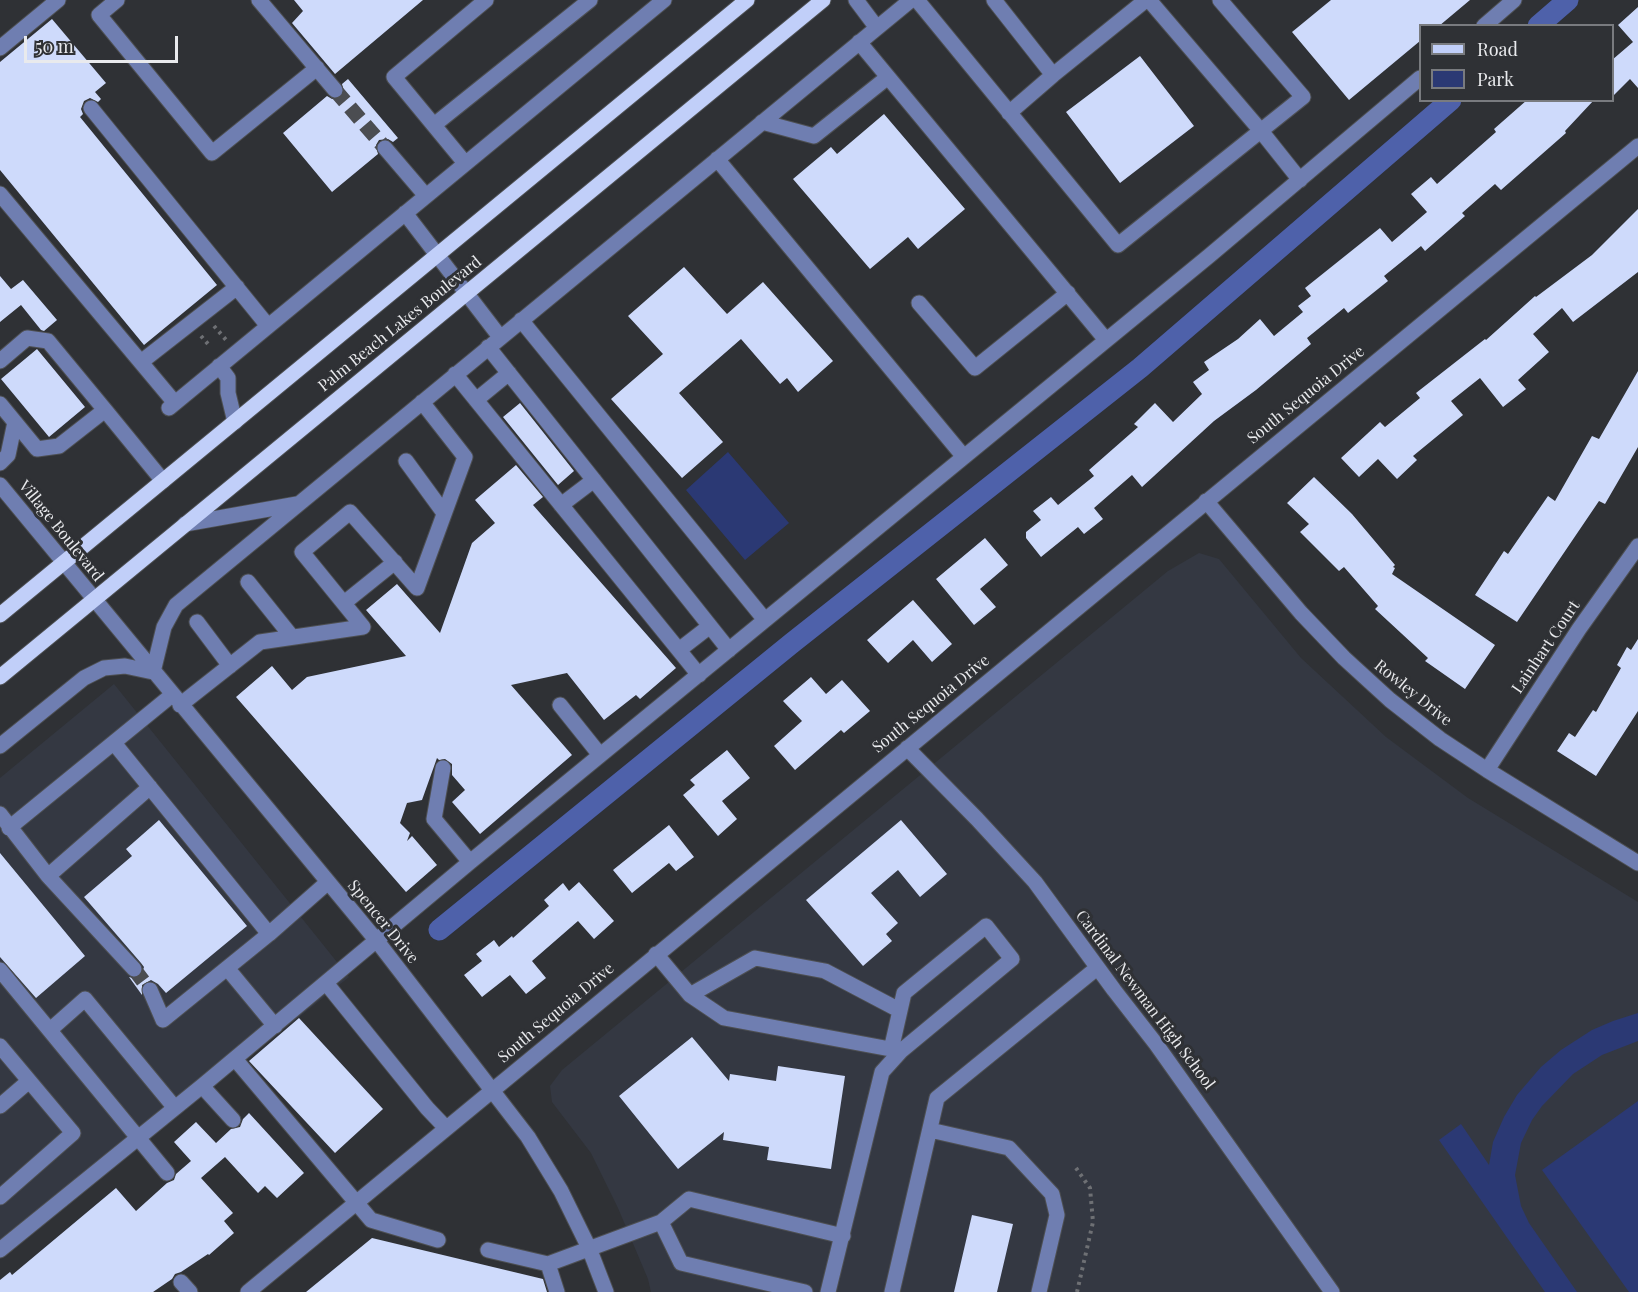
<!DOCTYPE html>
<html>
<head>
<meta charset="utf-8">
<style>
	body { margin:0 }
	#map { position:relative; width:1638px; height:1292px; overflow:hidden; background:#2f3135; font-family:"Playfair Display",serif }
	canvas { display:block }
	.legend { position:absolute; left:1419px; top:24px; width:195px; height:78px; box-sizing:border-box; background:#2f3135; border:2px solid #797b7f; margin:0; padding:8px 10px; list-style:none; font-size:18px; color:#e9eaed }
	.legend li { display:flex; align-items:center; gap:12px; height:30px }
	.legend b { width:30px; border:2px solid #797b7f }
	.scale { position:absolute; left:24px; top:36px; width:154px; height:27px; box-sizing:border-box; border:3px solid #e9eaed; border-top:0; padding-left:8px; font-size:18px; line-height:21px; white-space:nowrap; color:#e9eaed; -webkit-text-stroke:4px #2f3135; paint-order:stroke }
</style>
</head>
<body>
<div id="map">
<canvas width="1638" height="1292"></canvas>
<ul class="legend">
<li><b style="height:8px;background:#c1cff9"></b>Road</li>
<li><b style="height:16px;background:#2b3974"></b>Park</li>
</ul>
<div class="scale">50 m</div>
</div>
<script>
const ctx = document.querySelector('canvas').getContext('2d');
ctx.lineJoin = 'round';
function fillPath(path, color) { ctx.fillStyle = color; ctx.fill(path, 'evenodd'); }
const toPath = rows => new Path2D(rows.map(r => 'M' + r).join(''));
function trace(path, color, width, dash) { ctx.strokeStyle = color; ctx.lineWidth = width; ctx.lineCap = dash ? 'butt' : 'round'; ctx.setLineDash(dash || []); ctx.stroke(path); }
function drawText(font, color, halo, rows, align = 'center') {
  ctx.font = font + ' "Playfair Display",serif'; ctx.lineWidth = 6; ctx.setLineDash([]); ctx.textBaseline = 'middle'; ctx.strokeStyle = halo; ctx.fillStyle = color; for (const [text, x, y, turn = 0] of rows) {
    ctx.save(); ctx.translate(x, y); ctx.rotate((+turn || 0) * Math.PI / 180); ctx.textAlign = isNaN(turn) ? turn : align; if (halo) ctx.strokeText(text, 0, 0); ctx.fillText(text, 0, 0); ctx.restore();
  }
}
fillPath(toPath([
	[1199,553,1219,559,1301,658,1386,737,1468,798,1638,902,1638,1292,651,1292,648,1279,618,1208,591,1153,552,1102,550,1086,562,1070,1168,571],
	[114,684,349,977,0,1257,0,778]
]), '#343842');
fillPath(toPath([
	[728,452,789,523,745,560,686,490],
	[1638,1013,1638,1041,1602,1055,1573,1074,1542,1106,1532,1120,1521,1143,1515,1175,1521,1206,1529,1223,1577,1292,1545,1292,1439,1140,1461,1124,1489,1165,1493,1142,1504,1117,1517,1095,1541,1067,1561,1050,1592,1030,1613,1021],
	[1638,1101,1638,1292,1629,1292,1542,1170]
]), '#2b3974');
trace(toPath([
	[1538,26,1568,0],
	[439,930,792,643,1140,368,1451,100]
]), '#4e61aa', 21);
fillPath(toPath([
	[294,0,423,0,335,74,292,23,303,11],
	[1331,0,1470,0,1439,26,1420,26,1420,41,1349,100,1292,32],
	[1638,7,1638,88,1630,79,1612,97,1612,60,1633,42,1618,25],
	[52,19,106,83,95,92,101,99,98,102,90,98,84,101,81,109,83,114,80,117,217,285,144,345,0,170,0,62],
	[1140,56,1194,126,1120,183,1066,112],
	[348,79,398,138,393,142,388,139,379,140,376,145,378,154,332,192,283,133,327,96,332,99,341,98,344,93,342,84],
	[1527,100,1594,100,1565,131,1566,133,1501,190,1495,184,1462,213,1465,216,1425,251,1421,246,1384,276,1388,281,1348,313,1344,308,1307,338,1311,344,1256,390,1214,421,1142,487,1132,475,1094,508,1103,519,1084,534,1078,527,1041,557,1026,538,1026,532,1041,520,1033,511,1051,497,1058,505,1094,476,1089,470,1138,427,1134,424,1155,403,1173,422,1202,394,1193,382,1209,370,1204,362,1238,339,1260,319,1274,336,1303,312,1298,306,1311,296,1305,288,1380,228,1392,242,1427,212,1411,194,1431,177,1437,184,1496,132,1494,129],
	[884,114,965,209,918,249,908,237,870,269,793,179,831,147,837,154],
	[1638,209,1638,272,1573,322,1562,308,1533,334,1549,352,1518,380,1526,389,1503,407,1480,378,1451,401,1463,415,1413,456,1417,460,1397,479,1378,459,1359,477,1341,458,1380,422,1385,427,1420,398,1416,393,1485,339,1486,340,1535,296,1536,297,1592,255],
	[684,267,727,314,763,282,833,361,798,392,787,378,780,384,741,339,679,393,723,442,682,478,611,399,663,354,628,316],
	[0,276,11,289,23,280,57,320,44,331,41,330,21,305,0,322],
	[37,349,85,407,49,437,1,379],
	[1638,371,1638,447,1605,504,1599,501,1517,622,1475,595,1504,551,1508,554,1548,496,1555,501,1592,436,1599,439],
	[520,403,574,471,558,485,503,417],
	[516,465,543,497,533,505,676,668,640,699,636,695,604,720,567,673,511,685,572,755,480,834,452,802,465,790,452,775,452,764,445,759,439,760,437,758,422,800,407,803,400,823,410,833,407,841,412,836,437,865,406,892,236,697,272,666,292,690,307,677,406,656,366,610,397,584,440,633,472,543,495,523,475,500],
	[1314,477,1352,514,1395,565,1393,567,1395,568,1392,574,1495,645,1465,689,1425,661,1428,658,1375,609,1378,606,1344,567,1339,571,1300,532,1309,524,1287,503],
	[985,538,1008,565,980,589,996,607,974,625,936,579],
	[913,600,952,644,932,662,913,640,888,663,867,640],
	[1638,639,1638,711,1596,776,1557,751,1569,733,1575,737,1593,710,1596,712,1621,668,1617,665,1627,647,1631,650],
	[811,677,826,694,842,680,870,711,844,733,841,730,795,770,774,746,802,721,783,701],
	[727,750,750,778,722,801,737,819,718,836,683,795,695,785,690,780],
	[159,820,247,926,166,993,158,984,151,980,142,985,142,995,129,977,136,979,141,976,144,967,141,963,84,897,132,856,126,849],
	[901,820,947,874,920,897,898,870,871,893,898,923,886,934,892,941,863,966,806,900],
	[669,825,694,857,676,871,669,863,632,893,613,870],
	[0,853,85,956,36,998,0,957],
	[579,882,614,921,594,939,578,921,532,961,546,978,526,994,510,975,482,997,464,975,482,961,476,954,494,940,499,947,512,936,513,938,549,906,544,900,563,883,569,891],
	[299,1018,383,1109,335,1153,249,1061],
	[692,1037,729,1081,730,1074,776,1081,778,1066,845,1076,831,1169,767,1160,769,1147,723,1140,724,1132,678,1169,619,1096],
	[249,1113,304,1173,277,1198,265,1186,258,1193,225,1157,201,1178,233,1213,224,1221,234,1233,209,1255,208,1254,181,1272,175,1274,172,1279,153,1292,0,1292,0,1280,10,1272,12,1275,116,1188,136,1211,167,1183,174,1180,176,1174,191,1161,174,1142,196,1122,216,1143,231,1129,240,1127,243,1119],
	[972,1215,1013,1224,997,1292,954,1292],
	[372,1238,543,1279,547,1292,306,1292]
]), '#cedafb');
trace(toPath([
	[335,90,385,148],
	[134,969,150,990]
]), '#4b4d51', 15, [15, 8]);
const minor = toPath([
	[117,0,99,15,212,153,317,68],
	[259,0,335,90],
	[856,0,877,28],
	[917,0,1118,245,1303,97,1220,0],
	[994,0,1053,75,1146,0],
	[1149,0,1261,131,1300,180],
	[1484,26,1514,0],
	[859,42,1106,340],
	[0,48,58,0],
	[91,108,268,326],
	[1009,113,1053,75],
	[762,122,814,136,888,77],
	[434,125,590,0],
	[385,148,426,196],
	[717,159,964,457],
	[465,163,394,77,486,0],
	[0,194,175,403],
	[405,213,500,337],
	[919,303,975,368,1068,293],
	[521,320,765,620],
	[488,347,729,650],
	[0,361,27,338,48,341,105,410],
	[141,362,237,287],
	[219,366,228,378,228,393,235,422],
	[455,374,699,675],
	[476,400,509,373],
	[0,404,37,449,59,446,105,410,163,481],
	[169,408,664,0],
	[406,461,444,513],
	[0,463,8,455,15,422],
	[0,485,377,941,528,1137,561,1191,589,1248,606,1292],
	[1206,501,1301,613,1344,658,1390,700,1440,739,1487,770,1638,863],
	[561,505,594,480],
	[185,524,297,504],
	[248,582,292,637],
	[344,603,395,562],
	[197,622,230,666],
	[679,650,710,626],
	[153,672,164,627,176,605,911,0],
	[180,705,260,642,363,627,302,552,350,512,417,588,465,457,422,402],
	[560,705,600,755],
	[114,743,269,934,163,1020,150,990],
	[0,746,84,678,104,668,125,666,153,672],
	[907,748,977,819,1035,882,1114,990,1156,1044,1332,1292],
	[443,768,434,819,470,862],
	[1487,770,1579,629,1638,546],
	[0,814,48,876,150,787],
	[9,828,172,695],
	[48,876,134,969],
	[269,934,328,882],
	[656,954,690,995,724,1018,901,1051],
	[227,968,275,1026],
	[0,970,167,1173],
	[326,983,427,1108,446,1128],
	[690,995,755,958,825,971,899,1010],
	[50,1030,85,999,175,1108],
	[0,1046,73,1133,0,1197],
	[235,1059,371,1220,438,1240],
	[202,1086,233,1120],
	[0,1106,29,1081],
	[930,1130,1009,1148,1052,1194,1057,1215,1039,1292],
	[661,1222,681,1263,805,1292],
	[0,1250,202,1086,470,862,1209,256,1420,78],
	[488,1250,548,1264,661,1222,689,1199,843,1236],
	[548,1264,557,1292],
	[181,1282,190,1292],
	[248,1292,1638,146],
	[828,1292,882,1072,901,1051,1012,959,986,926,904,993,891,1050],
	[892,1292,937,1098,1097,968]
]);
const major = toPath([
	[0,615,747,0],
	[0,677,823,0]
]);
trace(minor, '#4d4f52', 17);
trace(major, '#4d4f52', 17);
trace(toPath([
	[214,326,227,341],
	[201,336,208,344],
	[1076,1168,1090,1188,1093,1222,1077,1292]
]), '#6e7074', 4, [3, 4.5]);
trace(minor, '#6f7eb1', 15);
trace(major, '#c1cff9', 15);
drawText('16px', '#e9eaed', '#2f3135', [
	["Palm Beach Lakes Boulevard",400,324,-39],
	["South Sequoia Drive",1306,395,-39],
	["Village Boulevard",61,531,51],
	["Lainhart Court",1546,647,-56],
	["Rowley Drive",1413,693,39],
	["South Sequoia Drive",931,704,-39],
	["Spencer Drive",383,922,51],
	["Cardinal Newman High School",1145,1000,53],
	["South Sequoia Drive",556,1013,-40]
]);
</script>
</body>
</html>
